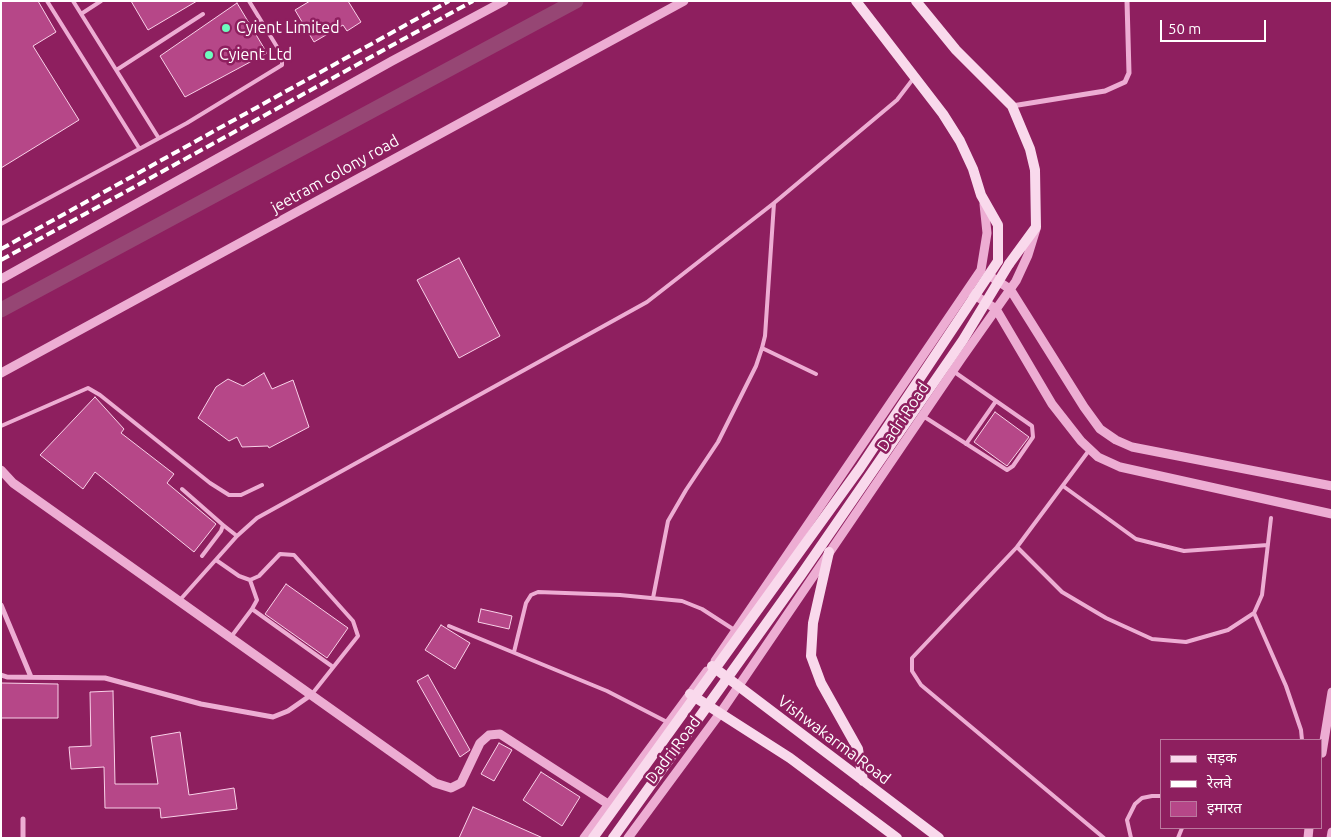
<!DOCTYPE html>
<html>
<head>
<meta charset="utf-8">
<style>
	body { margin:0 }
	#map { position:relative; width:1333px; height:839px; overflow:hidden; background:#8e1f5f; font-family:Ubuntu,"Noto Sans Devanagari",sans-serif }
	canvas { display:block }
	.frame { position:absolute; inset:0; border:2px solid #fff; pointer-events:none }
	.legend { position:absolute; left:1160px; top:739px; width:162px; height:90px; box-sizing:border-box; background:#8e1f5f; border:1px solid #bb799f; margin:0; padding:6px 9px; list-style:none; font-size:15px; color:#fff }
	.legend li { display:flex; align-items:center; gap:10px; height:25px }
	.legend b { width:25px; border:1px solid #bb799f }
	.scale { position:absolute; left:1160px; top:20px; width:106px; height:22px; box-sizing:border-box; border:2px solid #fff; border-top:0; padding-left:6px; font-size:15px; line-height:18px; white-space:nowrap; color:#fff; -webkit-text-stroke:4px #8e1f5f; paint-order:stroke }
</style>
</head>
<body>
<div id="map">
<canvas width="1333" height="839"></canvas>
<div class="frame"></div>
<ul class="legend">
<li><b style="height:6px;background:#f9d9ec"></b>सड़क</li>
<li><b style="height:6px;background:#fff"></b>रेलवे</li>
<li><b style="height:14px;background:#b64788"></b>इमारत</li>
</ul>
<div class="scale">50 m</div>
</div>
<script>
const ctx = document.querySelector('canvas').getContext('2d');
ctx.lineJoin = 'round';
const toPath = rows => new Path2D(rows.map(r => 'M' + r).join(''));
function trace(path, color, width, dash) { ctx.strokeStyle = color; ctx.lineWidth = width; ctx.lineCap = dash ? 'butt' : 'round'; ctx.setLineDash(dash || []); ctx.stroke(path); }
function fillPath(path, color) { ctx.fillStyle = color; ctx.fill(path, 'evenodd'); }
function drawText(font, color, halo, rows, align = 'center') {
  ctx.font = font + ' Ubuntu,sans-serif'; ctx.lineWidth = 5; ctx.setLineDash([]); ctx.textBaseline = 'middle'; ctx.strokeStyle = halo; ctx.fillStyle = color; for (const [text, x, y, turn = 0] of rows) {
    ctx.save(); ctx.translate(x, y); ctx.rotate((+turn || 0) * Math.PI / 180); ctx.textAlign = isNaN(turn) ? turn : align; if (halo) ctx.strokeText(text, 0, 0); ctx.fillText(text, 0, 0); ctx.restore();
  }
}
trace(toPath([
	[1,310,576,1]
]), '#964674', 15);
const building = toPath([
	[1,1,38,1,56,32,33,46,79,120,1,168,1,1],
	[131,1,197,1,148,30,131,1],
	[310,1,348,1,361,22,347,31,343,25,314,42,295,10,310,1],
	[237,3,267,53,185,97,160,56,237,3],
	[459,258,500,336,459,358,417,280,459,258],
	[264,373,272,389,293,380,309,427,269,448,268,446,242,447,237,437,229,441,198,418,216,387,228,379,243,386,264,373],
	[95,397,124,429,121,433,174,474,167,483,216,524,194,552,95,472,83,489,40,455,95,397],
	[995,412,1029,437,1007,466,974,442,995,412],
	[286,584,348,628,327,658,265,614,286,584],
	[481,609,512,616,509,629,478,622,481,609],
	[441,625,470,643,455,669,425,650,441,625],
	[428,675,470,750,460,757,417,681,428,675],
	[1,683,58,684,58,718,1,718,1,683],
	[113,691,115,784,158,784,151,737,180,732,189,795,234,788,237,809,161,818,160,808,105,808,104,767,71,769,69,747,91,746,90,692,113,691],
	[499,743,512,750,494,781,481,774,499,743],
	[541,772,580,797,562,826,523,800,541,772],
	[473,807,543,838,459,838,473,807]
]);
fillPath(building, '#b64788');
trace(building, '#f9d2e9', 1);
trace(toPath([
	[47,1,139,148],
	[73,1,158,137],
	[81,14,101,1],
	[118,69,203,14],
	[1,224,187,123,282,65,282,55,249,1],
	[762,348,816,374],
	[923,416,1007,470,1013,466,1033,437,1032,426,953,371],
	[1,426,88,388,100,395,210,483,229,495,241,495,262,485],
	[966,444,996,401],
	[1063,486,1136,539,1184,551,1268,545],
	[182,489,223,525,221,531,202,556],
	[223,525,237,536],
	[1017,547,1090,449],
	[216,560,239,576,250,580,259,576,280,554,294,555,353,621,358,636,312,694],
	[250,580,257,600,252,609,333,667],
	[653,598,668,521,686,490,718,442,756,366,762,348,765,336,774,203],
	[179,601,237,536,257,518,647,302,774,203,897,100,913,79],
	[1254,613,1286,686,1301,730,1302,740],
	[449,626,607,691,669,723],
	[231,637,252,609],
	[514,652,526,603,531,595,538,592,620,595,682,601,702,609,736,631],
	[1104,838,921,685,912,671,912,658,1017,547,1062,592,1106,618,1152,639,1186,642,1228,630,1254,613,1262,595,1271,518],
	[1131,838,1127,820,1135,804,1142,798,1152,796,1162,796],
	[1178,838,1182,828]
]), '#edadd3', 4);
trace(toPath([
	[1012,106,1105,91,1125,82,1129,73,1127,1],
	[1,605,31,677],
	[1,675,7,677,105,678,201,704,273,717,288,711,311,695],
	[23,819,23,838]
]), '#edadd3', 5);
trace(toPath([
	[993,278,1010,289,1084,407,1100,429,1116,440,1132,447,1332,486],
	[1,279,392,61,504,1],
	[970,292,996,309,1052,404,1081,441,1098,457,1120,467,1332,514],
	[1,373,684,1],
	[1,470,13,483,435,783,451,788,461,783,480,743,489,735,500,734,608,804],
	[715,661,981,270,987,233,984,204],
	[1322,753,1332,692],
	[584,838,707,671],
	[628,838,721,712,961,359,1016,281,1028,255,1036,229],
	[1308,838,1309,828],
	[1331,838,1332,832]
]), '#edadd3', 9);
trace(toPath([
	[856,1,943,114,960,141,973,169,981,195,998,225,998,261],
	[916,1,956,50,1012,106,1030,149,1035,170,1036,227,1009,264],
	[829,552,813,623,811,656,821,683,858,749,863,781],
	[712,666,939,838],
	[690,694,790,758,897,838]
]), '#f9d9ec', 10);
trace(toPath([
	[1,249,449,1],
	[1,260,473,1]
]), '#fff', 4, [9, 4]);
trace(toPath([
	[593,838,860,468,998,261],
	[613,838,801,575,963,340,1009,264]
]), '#f9d9ec', 10);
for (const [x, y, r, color] of [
	[226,28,5,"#6dfbbe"],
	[209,55,5,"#6dfbbe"]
]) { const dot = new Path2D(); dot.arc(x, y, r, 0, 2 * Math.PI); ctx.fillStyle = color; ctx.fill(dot); trace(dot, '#8e1f5f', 2); }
drawText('16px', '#fff', '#8e1f5f', [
	["Cyient Limited",236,28],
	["Cyient Ltd",219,55]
], 'left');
drawText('16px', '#fff', '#8e1f5f', [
	["jeetram colony road",335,174,-29],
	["Dadri Road",903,417,-56],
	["Vishwakarma Road",834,740,37],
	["Dadri Road",673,750,-53]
]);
</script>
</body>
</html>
